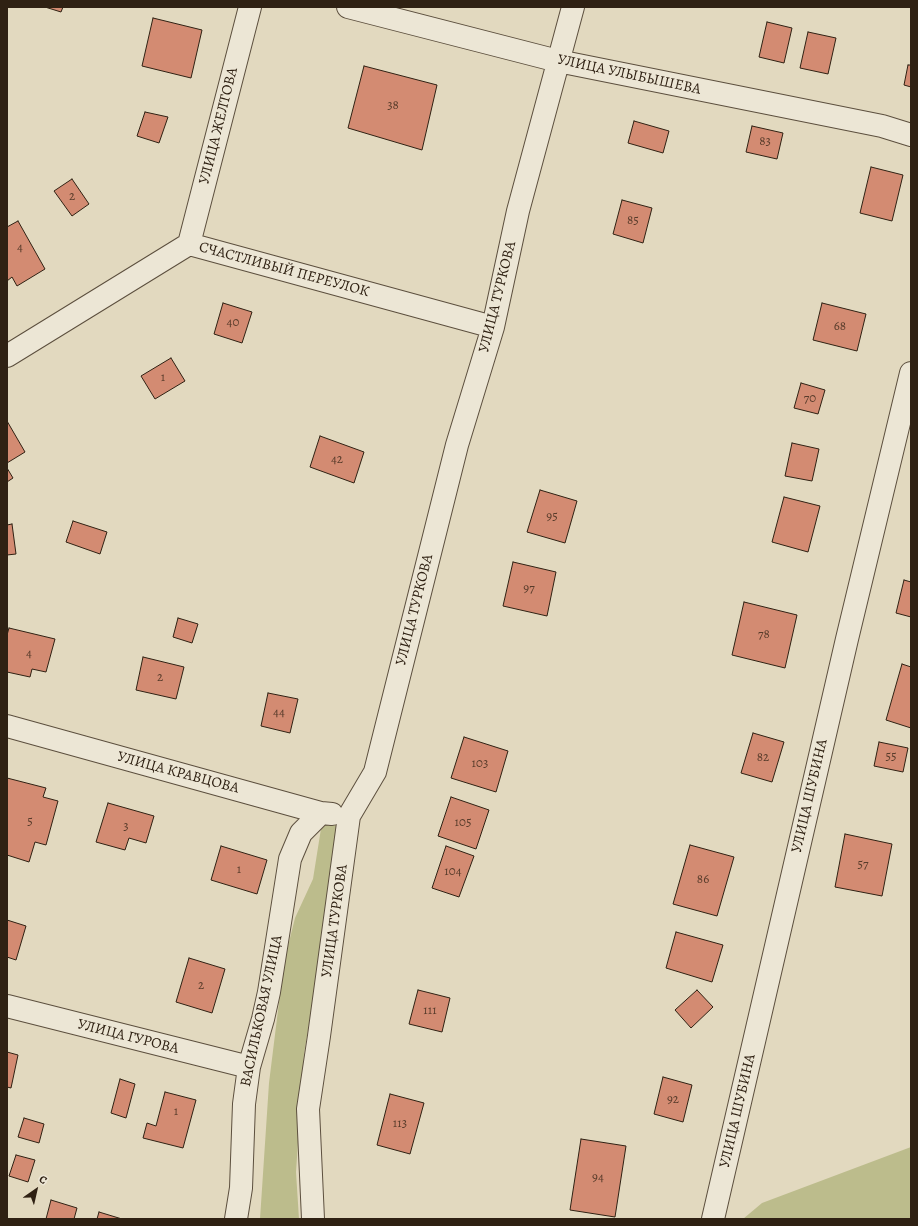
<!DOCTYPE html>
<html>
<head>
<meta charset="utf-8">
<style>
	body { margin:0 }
	#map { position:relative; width:918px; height:1226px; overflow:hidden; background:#e2d9bf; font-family:Alegreya,serif }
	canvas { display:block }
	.frame { position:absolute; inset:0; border:8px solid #2f2113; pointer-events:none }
	.north { position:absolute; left:16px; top:1170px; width:40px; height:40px; -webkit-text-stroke:3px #ece6d5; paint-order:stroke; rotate:34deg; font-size:11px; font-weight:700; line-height:16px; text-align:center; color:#2f2113 }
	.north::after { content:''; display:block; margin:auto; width:14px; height:18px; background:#2f2113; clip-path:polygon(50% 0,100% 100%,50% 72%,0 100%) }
</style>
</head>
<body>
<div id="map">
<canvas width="918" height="1226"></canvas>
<div class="frame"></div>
<div class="north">С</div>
</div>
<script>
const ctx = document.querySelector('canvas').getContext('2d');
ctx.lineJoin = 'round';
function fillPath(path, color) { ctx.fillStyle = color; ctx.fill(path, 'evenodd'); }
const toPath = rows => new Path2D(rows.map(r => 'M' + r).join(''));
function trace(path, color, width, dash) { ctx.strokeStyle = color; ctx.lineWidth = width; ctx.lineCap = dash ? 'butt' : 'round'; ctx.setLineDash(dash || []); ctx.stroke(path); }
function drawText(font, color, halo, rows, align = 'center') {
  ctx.font = font + ' Alegreya,serif'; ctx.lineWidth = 3.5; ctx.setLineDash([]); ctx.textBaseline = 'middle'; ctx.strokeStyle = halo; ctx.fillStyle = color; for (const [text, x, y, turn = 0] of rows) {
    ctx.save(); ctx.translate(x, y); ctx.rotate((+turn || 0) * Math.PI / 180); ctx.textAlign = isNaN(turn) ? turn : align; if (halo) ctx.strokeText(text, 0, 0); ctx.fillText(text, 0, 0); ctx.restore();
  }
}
fillPath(toPath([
	[323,816,337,826,318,969,304,1054,296,1172,299,1219,260,1219,269,1083,284,962,295,918,313,879],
	[911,1147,911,1219,743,1219,762,1203]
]), '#bcbc8c');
const building = toPath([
	[45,7,63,7,61,12,45,7],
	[153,18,202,30,191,78,142,66,153,18],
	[767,22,792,28,784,63,759,57,767,22],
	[808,32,836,38,828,74,800,68,808,32],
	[908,65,911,65,911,87,904,85,908,65],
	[364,66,437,85,422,150,348,128,364,66],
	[145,112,168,117,159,143,137,136,145,112],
	[634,121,669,131,663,153,628,143,634,121],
	[752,126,783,133,777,159,746,152,752,126],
	[871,167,903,175,892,221,860,213,871,167],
	[72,179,89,204,72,216,54,191,72,179],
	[622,200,652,208,643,243,613,234,622,200],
	[18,221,45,269,17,286,12,277,7,281,7,227,18,221],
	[223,303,252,312,242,343,214,334,223,303],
	[822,303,866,314,857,351,813,340,822,303],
	[171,358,185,381,155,399,141,376,171,358],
	[801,383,825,390,818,414,794,408,801,383],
	[7,421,25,452,7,463,7,421],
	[320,436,364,452,354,483,310,467,320,436],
	[792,443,819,449,812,481,785,476,792,443],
	[7,468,13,478,7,482,7,468],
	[540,490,577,501,565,543,527,532,540,490],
	[784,497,820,506,808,552,772,542,784,497],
	[73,521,107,532,100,554,66,542,73,521],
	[12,524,16,554,7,555,7,525,12,524],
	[513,562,556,572,547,616,503,606,513,562],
	[904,580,911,582,911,617,896,613,904,580],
	[744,602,797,615,785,668,732,655,744,602],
	[178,618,198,624,192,643,173,637,178,618],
	[9,628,55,639,46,672,32,669,30,677,7,672,7,635,9,628],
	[143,657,184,667,176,699,136,690,143,657],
	[902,664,911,667,911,728,886,720,902,664],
	[268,693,298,699,290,733,261,726,268,693],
	[753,733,784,742,772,782,741,773,753,733],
	[464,737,508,751,496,792,451,778,464,737],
	[879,742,908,748,903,772,874,766,879,742],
	[7,778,46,788,43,797,58,801,46,845,35,842,29,862,7,855,7,778],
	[451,797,489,810,476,849,438,836,451,797],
	[108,803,154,816,146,843,129,838,125,850,96,842,108,803],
	[845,834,892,844,882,896,835,887,845,834],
	[690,845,734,857,717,916,673,904,690,845],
	[221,846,267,860,257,894,211,880,221,846],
	[446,846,474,856,459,897,432,888,446,846],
	[7,920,26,926,16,960,7,957,7,920],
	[676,932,723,945,712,982,666,968,676,932],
	[189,958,225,969,212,1013,176,1002,189,958],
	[418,990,450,998,442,1032,409,1024,418,990],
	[697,990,713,1007,691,1028,675,1010,697,990],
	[7,1052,18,1055,11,1088,7,1087,7,1052],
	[663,1077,692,1085,683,1122,654,1114,663,1077],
	[120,1079,135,1084,126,1118,111,1113,120,1079],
	[165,1092,196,1100,183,1148,143,1138,147,1123,156,1126,165,1092],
	[390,1094,424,1103,410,1154,377,1145,390,1094],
	[24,1118,44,1124,39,1143,18,1137,24,1118],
	[581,1139,626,1146,615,1217,570,1210,581,1139],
	[16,1155,35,1160,28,1182,9,1176,16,1155],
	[51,1200,77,1208,74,1219,46,1219,51,1200],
	[99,1212,122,1219,97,1219,99,1212]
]);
fillPath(building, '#d38b72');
trace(building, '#2f2113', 1);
const street = toPath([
	[348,7,558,61,882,126,911,135],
	[189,244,250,7],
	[7,356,189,244,493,327],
	[7,726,321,813,332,814],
	[7,1006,249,1067],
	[236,1219,241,1188,244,1104,249,1067,263,1019,269,992,290,859,301,833,321,813],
	[313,1219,308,1109,319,1036,349,816,375,772,457,445,493,327,518,211,573,7],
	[713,1219,847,639,911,373]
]);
trace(street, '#5c4f3e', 24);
trace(street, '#ece6d5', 22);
drawText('13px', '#583c2b', null, [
	["38",393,106],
	["83",765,142],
	["2",72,197],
	["85",633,221],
	["4",20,248],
	["40",233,323],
	["68",840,327],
	["1",163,378],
	["70",810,399],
	["42",337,460],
	["95",552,517],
	["97",529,589],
	["78",764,635],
	["4",29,654],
	["2",160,678],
	["44",279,713],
	["55",891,757],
	["82",763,758],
	["103",480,764],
	["5",30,822],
	["105",463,823],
	["3",126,827],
	["57",863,865],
	["1",239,870],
	["104",453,872],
	["86",703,880],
	["2",201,986],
	["111",430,1011],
	["92",673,1100],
	["1",176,1112],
	["113",400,1124],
	["94",598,1178]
]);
drawText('15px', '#2f2113', '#ece6d5', [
	["УЛИЦА УЛЫБЫШЕВА",629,75,12],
	["УЛИЦА ЖЕЛТОВА",219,126,-76],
	["СЧАСТЛИВЫЙ ПЕРЕУЛОК",284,270,15],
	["УЛИЦА ТУРКОВА",498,297,-76],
	["УЛИЦА ТУРКОВА",415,610,-76],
	["УЛИЦА КРАВЦОВА",178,773,15],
	["УЛИЦА ШУБИНА",810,796,-77],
	["УЛИЦА ТУРКОВА",335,921,-82],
	["ВАСИЛЬКОВАЯ УЛИЦА",262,1011,-78],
	["УЛИЦА ГУРОВА",128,1037,14],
	["УЛИЦА ШУБИНА",738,1111,-77]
]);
</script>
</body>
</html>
